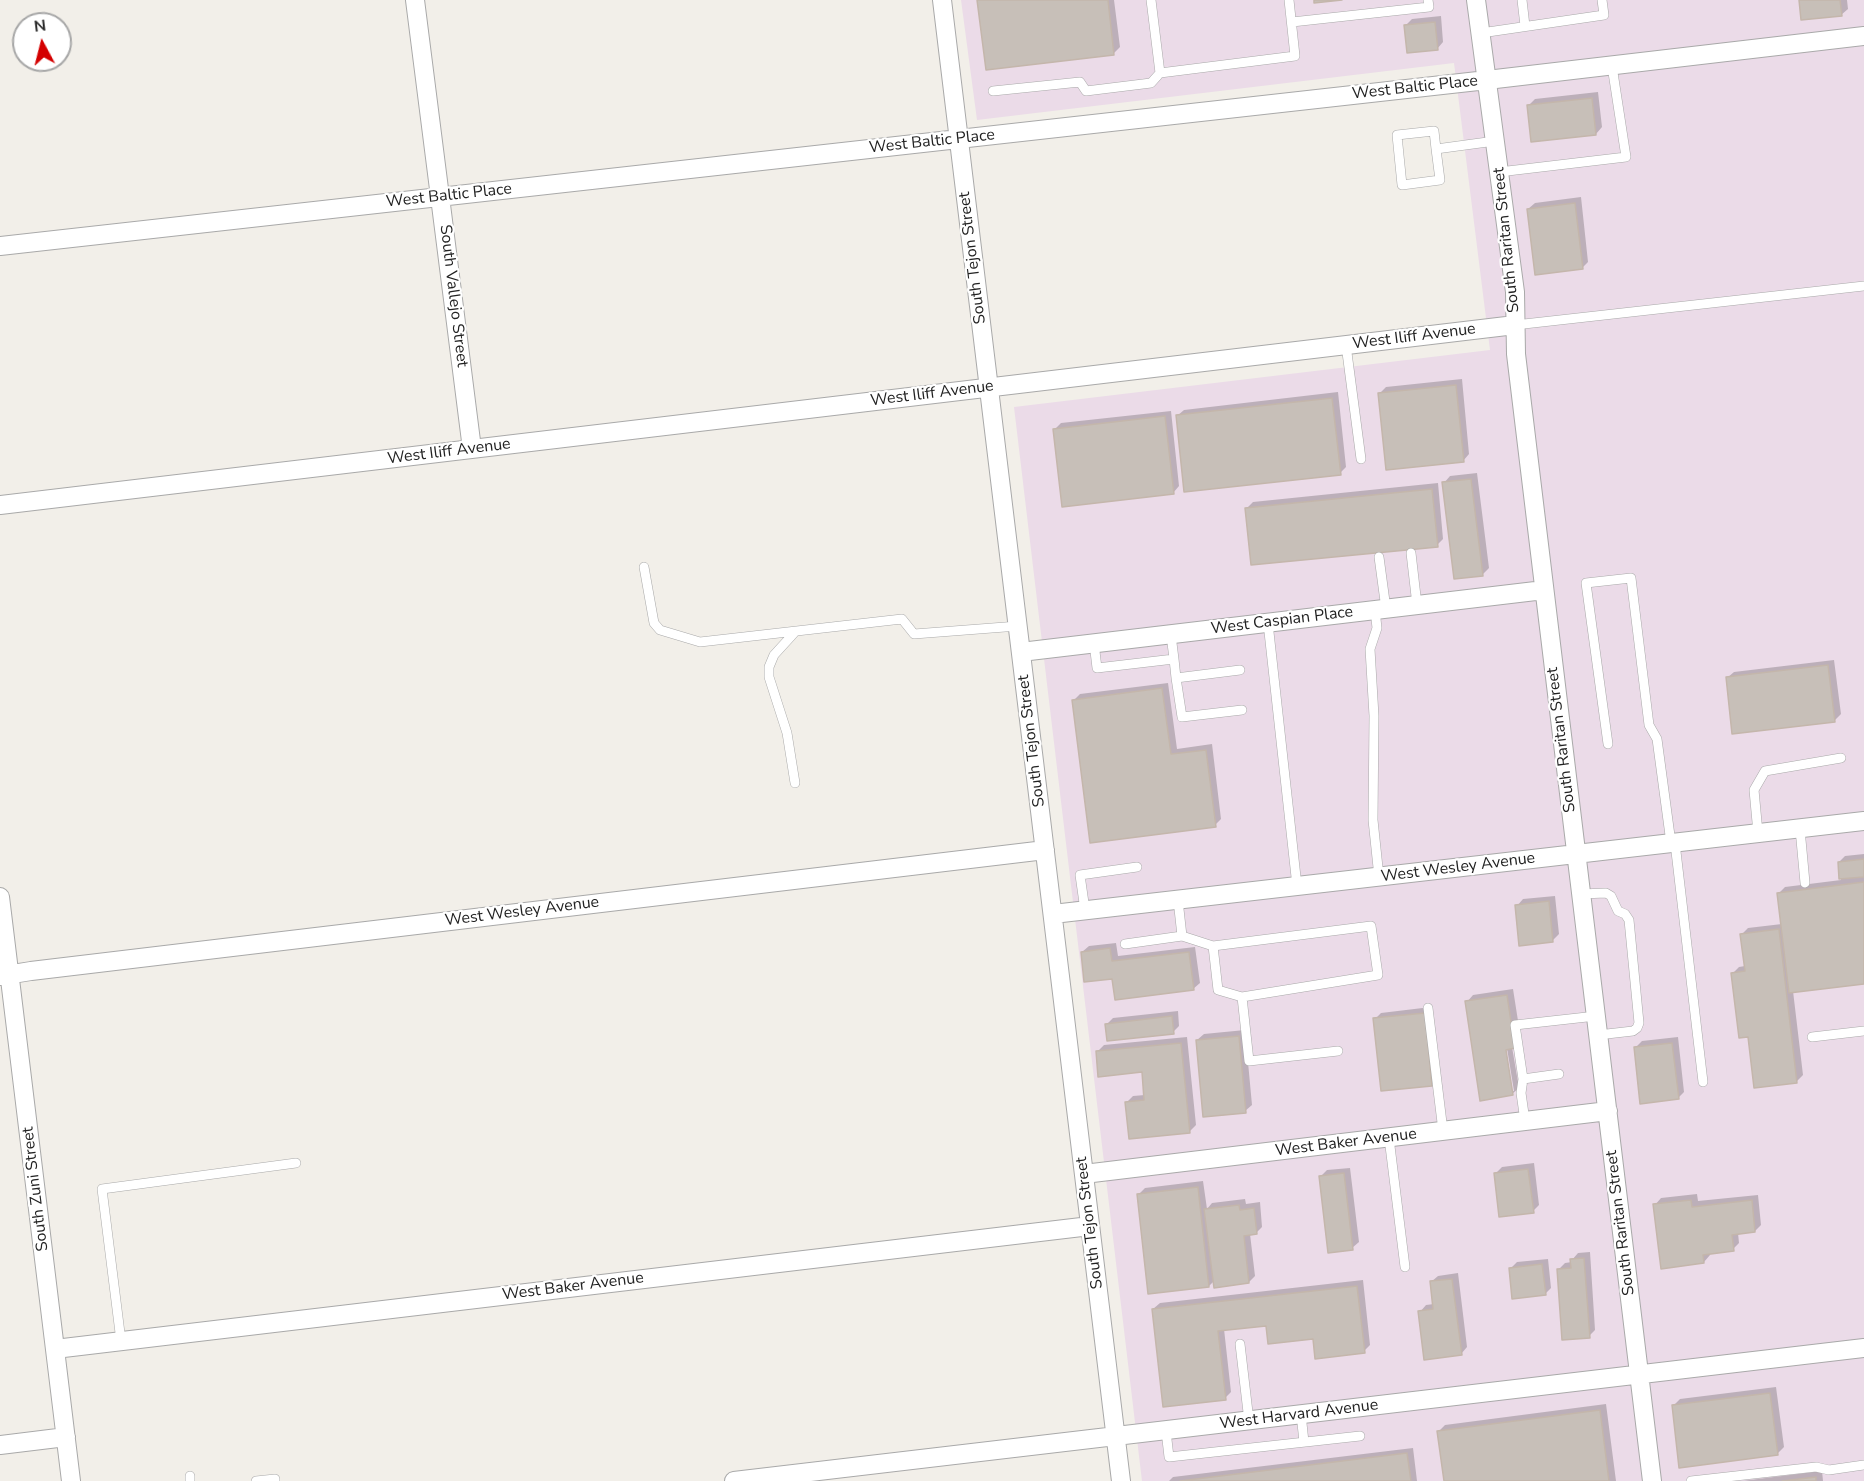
<!DOCTYPE html>
<html>
<head>
<meta charset="utf-8">
<style>
	body { margin:0 }
	#map { position:relative; width:1864px; height:1481px; overflow:hidden; background:#f2efe9; font-family:"Nunito Sans",sans-serif }
	canvas { display:block }
	.north { position:absolute; left:12px; top:12px; width:60px; height:60px; box-sizing:border-box; background:#fff; border:2px solid #a7a7a7; border-radius:50%; rotate:353deg; font-size:16px; font-weight:700; line-height:24px; text-align:center; color:#222 }
	.north::after { content:''; display:block; margin:auto; width:21px; height:27px; background:#d40000; clip-path:polygon(50% 0,100% 100%,50% 72%,0 100%) }
</style>
</head>
<body>
<div id="map">
<canvas width="1864" height="1481"></canvas>
<div class="north">N</div>
</div>
<script>
const ctx = document.querySelector('canvas').getContext('2d');
ctx.lineJoin = 'round';
function fillPath(path, color) { ctx.fillStyle = color; ctx.fill(path, 'evenodd'); }
const toPath = rows => new Path2D(rows.map(r => 'M' + r).join(''));
function trace(path, color, width, dash) { ctx.strokeStyle = color; ctx.lineWidth = width; ctx.lineCap = dash ? 'butt' : 'round'; ctx.setLineDash(dash || []); ctx.stroke(path); }
function drawText(font, color, halo, rows, align = 'center') {
  ctx.font = font + ' "Nunito Sans",sans-serif'; ctx.lineWidth = 4.5; ctx.setLineDash([]); ctx.textBaseline = 'middle'; ctx.strokeStyle = halo; ctx.fillStyle = color; for (const [text, x, y, turn = 0] of rows) {
    ctx.save(); ctx.translate(x, y); ctx.rotate((+turn || 0) * Math.PI / 180); ctx.textAlign = isNaN(turn) ? turn : align; if (halo) ctx.strokeText(text, 0, 0); ctx.fillText(text, 0, 0); ctx.restore();
  }
}
fillPath(toPath([
	[961,0,1864,0,1864,1481,1142,1481,1014,407,1490,350,1454,63,977,120]
]), '#ebdbe8');
fillPath(toPath([
	[979,0,1114,0,1120,47,1114,53],
	[1801,0,1847,0,1848,9,1841,15],
	[1441,16,1443,42,1437,49,1406,25,1412,19],
	[1598,92,1602,127,1596,134,1528,106,1535,99],
	[1581,197,1588,262,1582,268,1528,209,1535,203],
	[1462,379,1469,454,1463,461,1380,393,1386,387],
	[1338,392,1346,467,1340,473,1177,416,1184,410],
	[1171,411,1179,486,1173,493,1055,429,1061,423],
	[1477,473,1489,568,1483,574,1444,483,1450,476],
	[1438,483,1443,539,1437,545,1247,508,1253,502],
	[1834,660,1841,714,1834,721,1727,678,1734,672],
	[1168,683,1177,749,1212,744,1221,819,1215,825,1074,700,1080,694],
	[1864,854,1864,982,1793,991,1803,1075,1797,1081,1749,1035,1732,974,1739,967,1745,966,1742,934,1748,928,1782,924,1779,893,1785,887,1841,880,1839,862,1845,856],
	[1555,896,1559,934,1552,941,1517,906,1523,899],
	[1116,943,1118,956,1195,947,1200,983,1193,989,1113,977,1082,952,1089,946],
	[1513,989,1521,1040,1512,1047,1519,1088,1512,1094,1467,1002,1473,995],
	[1503,1042,1506,1042,1514,1091,1511,1091],
	[1431,1007,1438,1078,1432,1084,1375,1019,1381,1013],
	[1178,1011,1179,1026,1173,1032,1107,1024,1113,1018],
	[1245,1030,1252,1105,1245,1111,1197,1040,1204,1034],
	[1187,1037,1196,1125,1189,1132,1126,1103,1133,1096,1145,1095,1143,1071,1097,1052,1104,1045],
	[1678,1037,1684,1092,1678,1098,1635,1048,1642,1041],
	[1534,1163,1539,1205,1533,1211,1495,1174,1502,1167],
	[1350,1168,1359,1242,1352,1248,1320,1177,1327,1170],
	[1203,1181,1207,1209,1212,1203,1245,1199,1246,1204,1260,1202,1262,1227,1256,1233,1250,1234,1255,1276,1249,1282,1215,1280,1209,1286,1138,1195,1145,1188],
	[1697,1194,1698,1201,1758,1195,1761,1225,1755,1231,1738,1233,1739,1243,1733,1249,1710,1252,1710,1255,1704,1262,1655,1205,1661,1198],
	[1590,1252,1595,1330,1589,1336,1559,1269,1565,1263,1572,1262,1572,1260,1578,1253],
	[1548,1259,1551,1288,1545,1294,1511,1268,1517,1262],
	[1458,1273,1467,1347,1461,1354,1420,1312,1426,1305,1434,1304,1431,1282,1438,1276],
	[1363,1280,1370,1345,1364,1351,1268,1324,1224,1329,1231,1392,1225,1398,1153,1309,1160,1303],
	[1776,1387,1784,1447,1777,1454,1673,1406,1680,1399],
	[1606,1404,1616,1481,1445,1481,1439,1431,1445,1425],
	[1413,1448,1417,1481,1169,1481,1173,1477],
	[1822,1471,1823,1481,1742,1481]
]), '#0003');
const building = toPath([
	[977,0,1108,0,1114,55,986,70,977,0],
	[1314,0,1342,0,1314,3,1314,0],
	[1799,0,1840,0,1842,16,1801,20,1799,0],
	[1435,22,1438,50,1407,53,1404,25,1435,22],
	[1592,98,1596,135,1531,142,1527,105,1592,98],
	[1575,203,1583,269,1535,275,1527,209,1575,203],
	[1456,385,1464,462,1386,470,1378,393,1456,385],
	[1332,398,1341,475,1184,492,1176,415,1332,398],
	[1165,416,1174,494,1062,507,1053,429,1165,416],
	[1471,479,1483,576,1454,579,1442,482,1471,479],
	[1432,489,1438,547,1251,565,1245,508,1432,489],
	[1828,665,1835,722,1732,734,1726,677,1828,665],
	[1162,688,1171,754,1206,750,1216,827,1090,843,1072,700,1162,688],
	[1864,859,1864,877,1839,879,1838,862,1864,859],
	[1864,882,1864,984,1789,993,1777,893,1864,882],
	[1549,901,1553,942,1519,946,1515,905,1549,901],
	[1779,929,1797,1083,1754,1088,1748,1037,1739,1038,1731,973,1745,971,1740,934,1779,929],
	[1110,948,1112,961,1189,952,1194,990,1115,1000,1112,979,1084,982,1081,952,1110,948],
	[1507,995,1515,1048,1506,1050,1513,1095,1480,1101,1465,1001,1507,995],
	[1425,1013,1432,1086,1381,1091,1373,1018,1425,1013],
	[1172,1016,1174,1034,1107,1041,1105,1024,1172,1016],
	[1239,1036,1246,1113,1203,1117,1196,1040,1239,1036],
	[1181,1043,1190,1133,1129,1139,1125,1102,1144,1100,1142,1072,1098,1077,1096,1051,1181,1043],
	[1672,1043,1679,1099,1640,1104,1634,1047,1672,1043],
	[1528,1169,1534,1213,1499,1217,1494,1173,1528,1169],
	[1344,1173,1353,1250,1328,1253,1319,1176,1344,1173],
	[1198,1187,1209,1287,1148,1294,1137,1194,1198,1187],
	[1691,1200,1692,1207,1752,1200,1755,1232,1732,1235,1734,1251,1703,1255,1704,1263,1661,1269,1653,1204,1691,1200],
	[1239,1205,1240,1210,1254,1208,1257,1234,1244,1236,1249,1283,1214,1288,1204,1209,1239,1205],
	[1584,1258,1590,1338,1562,1340,1557,1269,1571,1268,1570,1259,1584,1258],
	[1542,1264,1546,1295,1512,1299,1509,1268,1542,1264],
	[1452,1279,1462,1355,1424,1360,1418,1311,1433,1309,1430,1281,1452,1279],
	[1357,1286,1365,1353,1315,1359,1313,1339,1268,1344,1266,1326,1218,1331,1226,1400,1163,1407,1152,1309,1357,1286],
	[1770,1393,1778,1455,1679,1468,1672,1405,1770,1393],
	[1600,1410,1609,1481,1444,1481,1437,1431,1600,1410],
	[1407,1453,1411,1481,1180,1481,1407,1453],
	[1816,1477,1816,1481,1782,1481,1816,1477]
]);
fillPath(building, '#c7bfb8');
trace(building, '#c4b6ab', 1.5);
const lane = toPath([
	[1151,0,1160,73],
	[1522,0,1525,26],
	[1292,22,1429,7,1428,0],
	[1481,33,1604,15,1602,0],
	[993,91,1080,82,1086,91,1151,83,1160,73,1295,56,1289,0],
	[1436,149,1440,180,1402,185,1397,135,1434,131,1436,149,1495,141],
	[1499,172,1626,157,1612,66],
	[1515,325,1864,286],
	[1346,345,1361,459],
	[1411,553,1417,605],
	[1379,557,1386,609],
	[644,567,654,623,660,630,700,642,902,619,914,634,1018,626],
	[1375,610,1377,628,1370,649,1374,716,1373,820,1379,877],
	[1268,623,1297,886],
	[795,632,774,655,769,667,769,677,787,733,795,783],
	[1171,635,1174,659],
	[1094,643,1097,668,1174,659,1176,678,1240,670],
	[1176,678,1182,717,1242,710],
	[1608,744,1586,583,1631,578,1649,725,1657,739,1671,843],
	[1800,829,1805,883],
	[1758,833,1754,790,1765,771,1841,758],
	[1675,843,1703,1082],
	[1581,894,1606,893,1611,896,1618,911,1625,914,1629,920,1639,1023,1637,1028,1633,1031,1598,1035],
	[1178,900,1182,936,1213,946,1371,926,1378,975,1242,997,1218,990,1213,946],
	[1085,910,1080,875,1137,867],
	[1125,944,1182,936],
	[1242,997,1249,1061,1338,1051],
	[1428,1008,1443,1131],
	[1812,1037,1864,1031],
	[1523,1079,1559,1074],
	[1525,1121,1521,1093,1523,1079,1515,1025,1596,1016],
	[1389,1138,1405,1267],
	[121,1341,102,1189,296,1163],
	[1240,1344,1249,1421],
	[1301,1414,1304,1442],
	[1166,1431,1169,1457,1360,1436],
	[190,1476,190,1481],
	[256,1481,275,1479,275,1481],
	[1691,1481,1816,1467,1829,1470,1864,1465]
]);
const street = toPath([
	[415,0,472,449],
	[942,0,1121,1481],
	[1476,0,1515,292,1516,354,1652,1481],
	[0,246,1487,80,1864,36],
	[0,505,1515,325],
	[1021,652,1544,590],
	[0,897,71,1481],
	[1053,914,1864,821],
	[0,976,31,971,1045,850],
	[1084,1174,1608,1111],
	[55,1349,1090,1226],
	[0,1445,66,1437],
	[734,1481,1864,1348]
]);
trace(lane, '#a9a9a9', 10);
trace(street, '#a9a9a9', 20);
trace(lane, '#fff', 9);
trace(street, '#fff', 18);
drawText('16px', '#222', '#fff', [
	["West Baltic Place",1415,88,-6],
	["West Baltic Place",932,142,-6],
	["West Baltic Place",449,196,-6],
	["South Raritan Street",1507,240,-96],
	["South Tejon Street",973,258,-97],
	["South Vallejo Street",453,296,83],
	["West Iliff Avenue",1414,337,-7],
	["West Iliff Avenue",932,394,-7],
	["West Iliff Avenue",449,452,-7],
	["West Caspian Place",1282,621,-7],
	["South Raritan Street",1562,740,-97],
	["South Tejon Street",1032,741,-97],
	["West Wesley Avenue",1458,868,-7],
	["West Wesley Avenue",522,912,-7],
	["West Baker Avenue",1346,1143,-7],
	["South Zuni Street",36,1189,-97],
	["South Tejon Street",1090,1223,-97],
	["South Raritan Street",1621,1223,-97],
	["West Baker Avenue",573,1287,-7],
	["West Harvard Avenue",1299,1415,-7]
]);
</script>
</body>
</html>
